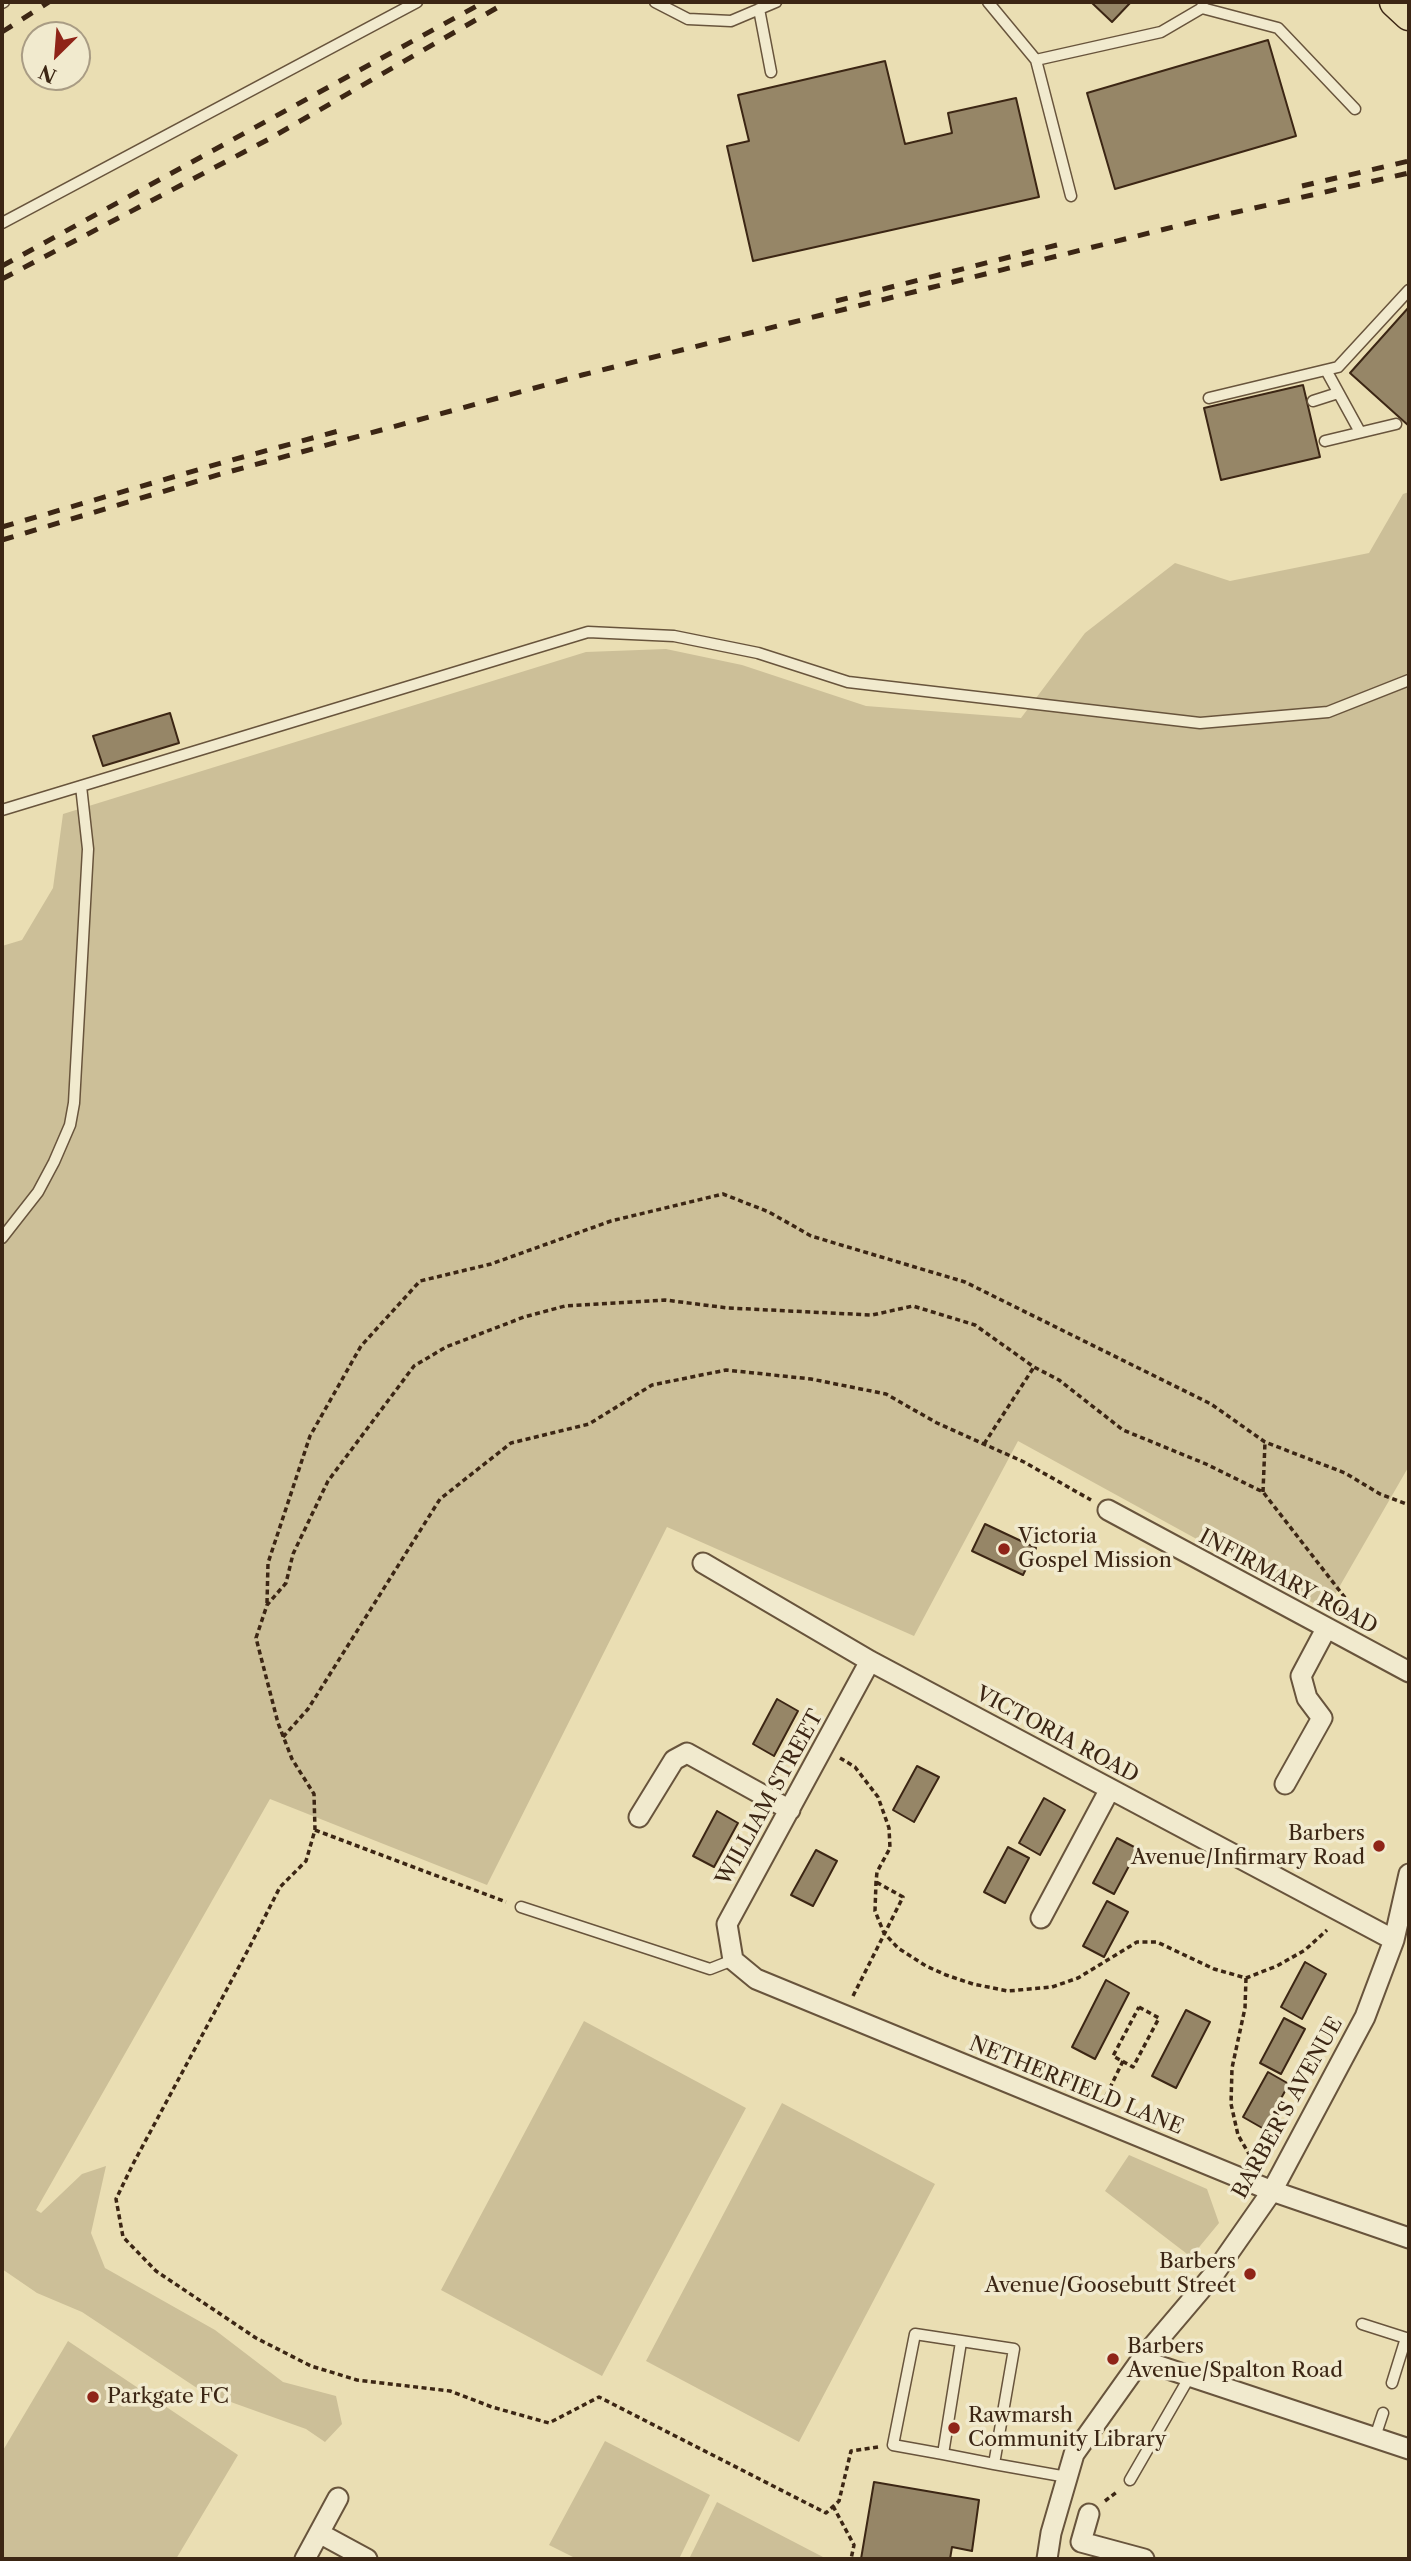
<!DOCTYPE html>
<html>
<head>
<meta charset="utf-8">
<style>
	body { margin:0 }
	#map { position:relative; width:1411px; height:2561px; overflow:hidden; background:#eadeb3; font-family:"Libre Caslon Text",serif }
	canvas { display:block }
	.frame { position:absolute; inset:0; border:4px solid #3c2614; pointer-events:none }
	.north { position:absolute; left:21px; top:21px; width:70px; height:70px; box-sizing:border-box; background:#f1eace; border:2px solid #a99c84; border-radius:50%; rotate:205deg; font-size:19px; font-weight:700; line-height:28px; text-align:center; color:#3c2614 }
	.north::after { content:''; display:block; margin:auto; width:24px; height:32px; background:#8f2418; clip-path:polygon(50% 0,100% 100%,50% 72%,0 100%) }
</style>
</head>
<body>
<div id="map">
<canvas width="1411" height="2561"></canvas>
<div class="frame"></div>
<div class="north">N</div>
</div>
<script>
const ctx = document.querySelector('canvas').getContext('2d');
ctx.lineJoin = 'round';
function fillPath(path, color) { ctx.fillStyle = color; ctx.fill(path, 'evenodd'); }
const toPath = rows => new Path2D(rows.map(r => 'M' + r).join(''));
function trace(path, color, width, dash) { ctx.strokeStyle = color; ctx.lineWidth = width; ctx.lineCap = dash ? 'butt' : 'round'; ctx.setLineDash(dash || []); ctx.stroke(path); }
function drawText(font, color, halo, rows, align = 'center') {
  ctx.font = font + ' "Libre Caslon Text",serif'; ctx.lineWidth = 7; ctx.setLineDash([]); ctx.textBaseline = 'middle'; ctx.strokeStyle = halo; ctx.fillStyle = color; for (const [text, x, y, turn = 0] of rows) {
    ctx.save(); ctx.translate(x, y); ctx.rotate((+turn || 0) * Math.PI / 180); ctx.textAlign = isNaN(turn) ? turn : align; if (halo) ctx.strokeText(text, 0, 0); ctx.fillText(text, 0, 0); ctx.restore();
  }
}
fillPath(toPath([
	[1409,492,1409,1466,1326,1610,1018,1441,914,1636,667,1527,487,1885,270,1799,36,2210,41,2213,82,2174,106,2166,91,2233,105,2268,215,2330,283,2382,336,2396,342,2424,325,2442,306,2429,203,2392,82,2312,37,2293,2,2269,2,946,22,940,53,888,63,814,586,652,666,649,742,665,866,706,1021,718,1085,633,1175,563,1230,581,1369,553,1403,494],
	[584,2021,746,2108,602,2376,441,2290],
	[782,2103,935,2184,799,2442,646,2361],
	[1129,2155,1207,2189,1219,2223,1191,2257,1105,2191],
	[68,2341,238,2455,176,2559,2,2559,2,2452],
	[605,2441,710,2495,679,2559,577,2559,549,2545],
	[717,2502,823,2557,822,2559,689,2559]
]), '#ccbf98');
const building = toPath([
	[1091,2,1131,2,1112,22,1091,2],
	[1268,40,1296,136,1115,189,1087,93,1268,40],
	[885,61,905,144,952,133,948,113,1016,98,1039,197,753,261,727,146,749,141,738,95,885,61],
	[1409,307,1409,426,1350,373,1409,307],
	[1303,385,1320,457,1221,480,1204,408,1303,385],
	[170,713,179,743,103,766,93,736,170,713],
	[985,1524,1036,1548,1023,1575,972,1551,985,1524],
	[777,1699,798,1711,774,1756,753,1744,777,1699],
	[917,1766,939,1777,914,1822,893,1810,917,1766],
	[1044,1798,1065,1810,1040,1855,1019,1843,1044,1798],
	[717,1811,738,1823,714,1867,693,1856,717,1811],
	[1117,1838,1138,1849,1114,1894,1093,1883,1117,1838],
	[1008,1847,1029,1858,1005,1903,984,1892,1008,1847],
	[816,1850,837,1861,813,1906,791,1895,816,1850],
	[1107,1901,1128,1912,1104,1957,1083,1946,1107,1901],
	[1305,1962,1326,1974,1302,2019,1281,2007,1305,1962],
	[1106,1980,1129,1993,1095,2059,1072,2047,1106,1980],
	[1186,2010,1210,2022,1176,2088,1152,2076,1186,2010],
	[1284,2018,1305,2029,1281,2074,1260,2063,1284,2018],
	[1268,2072,1289,2084,1264,2129,1243,2117,1268,2072],
	[874,2482,979,2500,972,2551,952,2547,950,2559,861,2559,874,2482]
]);
fillPath(building, '#968667');
trace(building, '#3c2614', 2);
const lane = toPath([
	[655,2,688,19,731,21,776,2],
	[988,2,1036,60,1161,32,1202,8,1203,2],
	[2,3,4,2],
	[1202,8,1278,28,1355,109],
	[759,9,771,72],
	[1036,60,1071,196],
	[2,223,417,2],
	[1326,370,1360,432],
	[1209,398,1338,367,1409,290],
	[1313,401,1338,393],
	[1325,441,1396,424],
	[2,810,588,632,674,636,758,653,848,682,1200,723,1328,712,1409,680],
	[2,1238,38,1192,54,1162,70,1125,74,1103,88,849,81,786],
	[521,1907,710,1969,733,1960],
	[1362,2324,1409,2339],
	[1392,2383,1406,2338],
	[1375,2437,1383,2413],
	[943,2454,961,2342],
	[994,2464,1014,2349,915,2334,893,2445,943,2454,994,2464,1067,2477],
	[1130,2480,1190,2376]
]);
const street = toPath([
	[1108,1510,1409,1672],
	[703,1563,870,1661,1394,1940],
	[870,1661,727,1924,733,1960,756,1979,1272,2191,1409,2238],
	[1285,1784,1322,1718,1307,1698,1301,1676,1326,1629],
	[639,1817,674,1760,687,1753,790,1810],
	[1041,1918,1110,1789],
	[1141,2360,1409,2449],
	[1089,2514,1081,2542,1144,2559],
	[319,2533,367,2559],
	[305,2559,338,2498],
	[1047,2559,1051,2533,1074,2454,1141,2360,1214,2274,1272,2191,1365,2017,1394,1940,1409,1874]
]);
const primary = toPath([
	[1395,2,1409,15]
]);
trace(lane, '#68543c', 13);
trace(street, '#68543c', 23);
trace(primary, '#3c2614', 33);
trace(toPath([
	[984,1444,1034,1367],
	[1263,1492,1265,1442],
	[267,1603,268,1563,310,1436,361,1346,420,1281,491,1264,611,1221,723,1194,769,1212,811,1236,965,1282,1211,1404,1265,1442,1345,1473,1380,1494,1409,1505],
	[283,1737,308,1709,440,1499,511,1443,589,1424,652,1385,726,1370,811,1379,886,1394,937,1423,1024,1462,1091,1500],
	[840,1758,855,1767,878,1797,889,1828,890,1848,877,1872,876,1882,875,1911,884,1933,898,1948,926,1966,946,1975,973,1984,1008,1991,1052,1987,1078,1978,1137,1942,1157,1942,1214,1969,1246,1978,1277,1966,1305,1950,1327,1930],
	[315,1830,506,1902],
	[1246,1978,1245,2008,1232,2068,1231,2104,1238,2135,1253,2161],
	[853,1996,903,1897,876,1882],
	[1139,2007,1159,2018,1133,2067,1113,2056,1139,2007],
	[1106,2096,1123,2061],
	[878,2447,851,2451,839,2501,826,2513,599,2397,549,2423,492,2407,450,2391,357,2380,311,2366,256,2338,156,2271,123,2237,116,2199,133,2164,249,1948,280,1887,306,1861,315,1830,314,1794,292,1759,278,1723,256,1638,267,1605,286,1583,293,1554,328,1481,414,1366,446,1347,524,1317,565,1306,665,1300,728,1308,872,1315,913,1306,975,1325,1034,1367,1059,1380,1123,1430,1206,1464,1263,1492,1346,1599,1337,1613],
	[1105,2501,1118,2491],
	[833,2506,854,2545,851,2559]
]), '#3c2614', 3.5, [5, 3.5]);
trace(lane, '#f1eace', 10);
trace(street, '#f1eace', 19);
trace(primary, '#eadeb3', 30);
trace(toPath([
	[2,32,49,2],
	[1302,186,1409,161],
	[2,266,484,2],
	[2,279,269,139,507,2],
	[836,301,1057,245],
	[2,527,221,463,342,430],
	[2,540,221,474,582,375,1197,221,1409,173]
]), '#3c2614', 5, [12, 12]);
for (const [x, y, r, color] of [
	[1004,1549,7,"#8f2418"],
	[1379,1846,7,"#8f2418"],
	[1250,2274,7,"#8f2418"],
	[1113,2359,7,"#8f2418"],
	[93,2397,7,"#8f2418"],
	[954,2428,7,"#8f2418"]
]) { const dot = new Path2D(); dot.arc(x, y, r, 0, 2 * Math.PI); ctx.fillStyle = color; ctx.fill(dot); trace(dot, '#f1eace', 2.5); }
drawText('21px', '#3c2614', '#f1eace', [
	["Victoria",1018,1537],
	["Gospel Mission",1018,1561],
	["Barbers",1365,1834,"right"],
	["Avenue/Infirmary Road",1365,1858,"right"],
	["Barbers",1236,2262,"right"],
	["Avenue/Goosebutt Street",1236,2286,"right"],
	["Barbers",1127,2347],
	["Avenue/Spalton Road",1127,2371],
	["Parkgate FC",107,2397],
	["Rawmarsh",968,2416],
	["Community Library",968,2440]
], 'left');
drawText('21px', '#3c2614', '#f1eace', [
	["INFIRMARY ROAD",1288,1582,28],
	["VICTORIA ROAD",1057,1735,28],
	["WILLIAM STREET",770,1798,-61],
	["NETHERFIELD LANE",1076,2086,22],
	["BARBER'S AVENUE",1288,2108,-61]
]);
</script>
</body>
</html>
